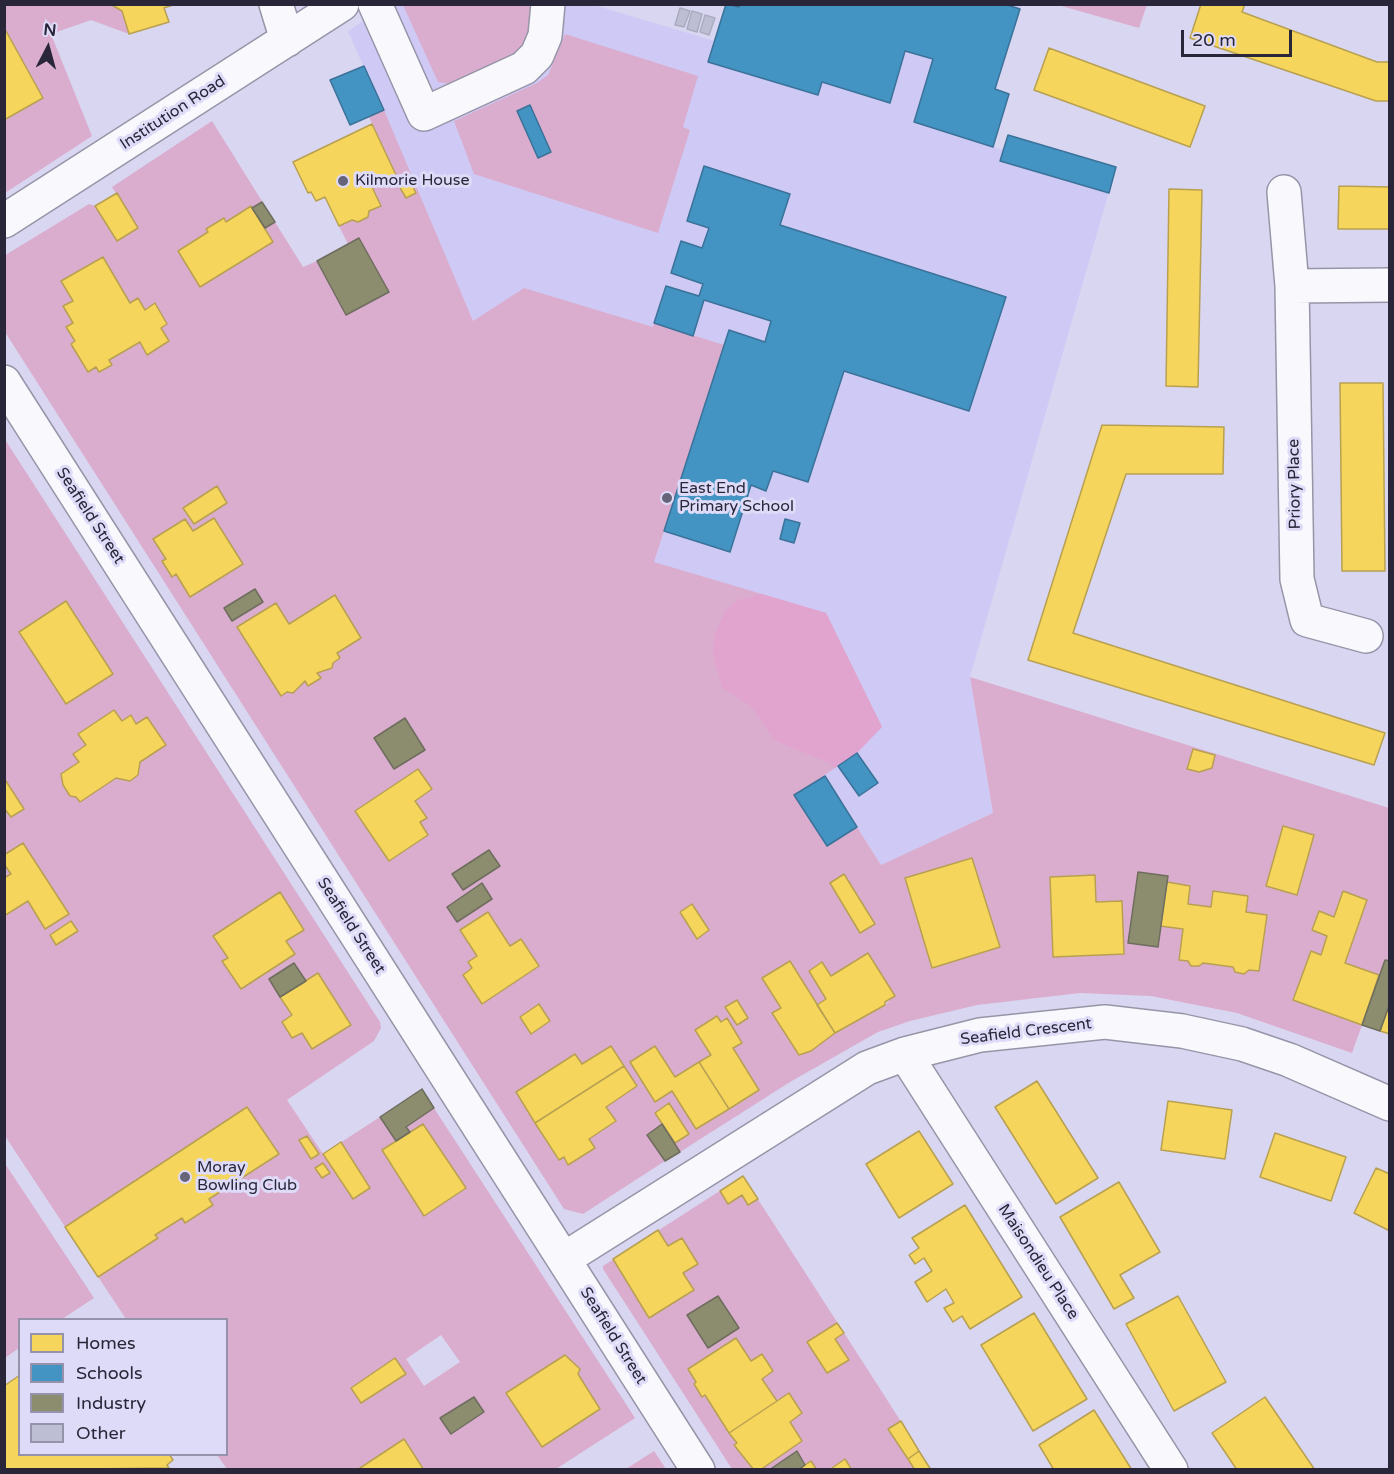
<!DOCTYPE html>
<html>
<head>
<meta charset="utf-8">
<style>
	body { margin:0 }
	#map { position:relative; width:1394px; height:1474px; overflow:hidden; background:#d9d6f1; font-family:"Varela Round",sans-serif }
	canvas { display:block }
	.frame { position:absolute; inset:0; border:6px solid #282638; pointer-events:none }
	.legend { position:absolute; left:18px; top:1318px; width:210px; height:138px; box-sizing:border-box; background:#dedbf9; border:2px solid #9593ac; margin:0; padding:8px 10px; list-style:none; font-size:18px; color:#282638 }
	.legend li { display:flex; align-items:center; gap:12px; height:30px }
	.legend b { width:30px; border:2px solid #9593ac }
	.north { position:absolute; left:18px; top:18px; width:60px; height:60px; -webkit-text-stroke:4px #dedbf9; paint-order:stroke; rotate:6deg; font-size:16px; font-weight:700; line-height:24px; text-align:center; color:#282638 }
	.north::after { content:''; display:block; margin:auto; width:21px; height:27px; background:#282638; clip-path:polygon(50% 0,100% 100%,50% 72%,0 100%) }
	.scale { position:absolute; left:1181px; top:30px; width:111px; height:27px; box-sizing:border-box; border:3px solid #282638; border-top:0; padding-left:8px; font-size:18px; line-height:21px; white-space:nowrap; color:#282638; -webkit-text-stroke:4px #dedbf9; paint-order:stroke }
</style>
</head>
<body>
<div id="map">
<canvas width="1394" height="1474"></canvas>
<div class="frame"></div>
<ul class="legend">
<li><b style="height:16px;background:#f6d55c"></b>Homes</li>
<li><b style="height:16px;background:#4393c3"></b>Schools</li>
<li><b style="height:16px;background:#8c8c6e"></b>Industry</li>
<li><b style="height:16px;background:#bdbed3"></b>Other</li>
</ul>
<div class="north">N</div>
<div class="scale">20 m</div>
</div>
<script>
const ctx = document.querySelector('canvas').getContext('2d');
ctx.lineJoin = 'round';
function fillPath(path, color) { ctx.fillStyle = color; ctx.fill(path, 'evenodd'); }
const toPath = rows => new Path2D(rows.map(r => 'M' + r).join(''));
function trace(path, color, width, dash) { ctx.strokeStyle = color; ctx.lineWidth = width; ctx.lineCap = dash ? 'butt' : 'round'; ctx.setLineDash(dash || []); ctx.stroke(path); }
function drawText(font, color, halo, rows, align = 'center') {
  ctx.font = font + ' "Varela Round",sans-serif'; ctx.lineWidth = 6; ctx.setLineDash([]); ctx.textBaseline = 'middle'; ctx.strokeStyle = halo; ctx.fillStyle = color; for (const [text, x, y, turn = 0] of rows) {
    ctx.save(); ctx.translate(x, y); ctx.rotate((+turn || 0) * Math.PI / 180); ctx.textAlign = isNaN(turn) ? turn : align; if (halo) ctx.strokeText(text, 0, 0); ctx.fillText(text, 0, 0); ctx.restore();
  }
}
fillPath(toPath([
	[740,4,1021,5,995,89,1009,94,993,147,1004,150,1008,135,1116,167,970,677,993,813,881,865,825,776,760,817,473,321,348,31,387,5,594,5,715,41,726,5,739,7]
]), '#cfcaf5');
fillPath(toPath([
	[5,5,110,5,122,11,129,34,91,20,51,34,92,136,5,193,5,120,43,98,5,32],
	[403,5,532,5,532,27,521,55,450,84,438,82],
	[1058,5,1147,5,1139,28],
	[565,34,698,76,683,127,690,130,658,233,474,174,454,121,537,83,548,75],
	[384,110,473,321,524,288,653,327,654,323,724,345,654,562,826,613,882,727,838,766,795,795,826,846,857,827,881,865,993,813,970,677,1389,808,1389,961,1385,960,1379,975,1345,963,1367,900,1343,892,1334,917,1318,912,1312,930,1327,936,1321,955,1311,951,1293,1000,1362,1025,1352,1053,1237,1013,1151,996,1080,993,977,1005,910,1021,878,1032,790,1082,680,1152,675,1143,689,1134,669,1104,655,1113,662,1124,647,1135,665,1161,583,1214,564,1209,5,332,4,257,7,254,89,204,95,206,117,241,138,228,112,187,212,121,303,267,317,261,346,314,388,291,359,238,348,244,339,226,352,220,358,222,367,217,369,211,381,206,372,187,396,175,369,117],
	[251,207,273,242,200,287,178,251,208,232,206,229,223,218,226,222],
	[972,858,1000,947,932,968,905,878],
	[1138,872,1168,876,1167,882,1190,886,1188,904,1211,907,1213,891,1248,896,1246,912,1267,915,1259,971,1249,970,1244,974,1235,972,1233,967,1203,963,1199,966,1191,966,1188,961,1183,929,1160,926],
	[822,962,831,976,894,996,884,1006,818,1043,811,1051,799,1055,773,1013,781,1008,763,978,817,1005,826,999,809,971],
	[727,1018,742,1043,733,1048,759,1090,696,1129,672,1091,655,1102,631,1062,655,1046,675,1077,711,1055],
	[611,1046,637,1086,606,1107,616,1121,589,1139,595,1148,569,1165,564,1157,558,1160,516,1092,575,1054,582,1064],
	[4,438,380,1022,381,1028,374,1041,287,1100,323,1154,380,1117,396,1141,410,1132,406,1127,434,1108,635,1418,556,1469,424,1469,404,1439,357,1469,227,1469,217,1455,226,1454,226,1320,126,1319,5,1136],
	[66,601,113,674,66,704,19,632],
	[280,892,304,929,286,941,223,961,228,958,214,935],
	[441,1335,460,1362,424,1386,406,1359],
	[474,1397,484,1412,451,1434,441,1418],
	[4,1162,94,1298,62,1319,20,1320,19,1348,5,1358],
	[743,1176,884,1395,931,1469,852,1469,845,1459,829,1469,817,1469,811,1461,798,1469,732,1469,603,1269,603,1266],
	[654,1451,666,1469,626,1469]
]), '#daadce');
fillPath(toPath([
	[762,594,826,613,882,727,857,753,835,768,829,763,774,740,751,706,722,688,713,654,714,636,725,611,738,600]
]), '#e1a4cf');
const homes = toPath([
	[110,4,173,4,173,5,164,8,169,22,129,34,122,11,110,4],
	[1201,4,1245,4,1242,12,1377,62,1390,62,1390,101,1376,101,1190,38,1201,4],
	[6,31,43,98,4,120,4,32,6,31],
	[1049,48,1205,106,1190,147,1034,90,1049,48],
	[372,124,396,175,372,187,381,206,369,211,368,217,358,222,352,220,339,226,325,197,316,201,311,192,308,193,293,162,372,124],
	[410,181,416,193,406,198,399,186,410,181],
	[1339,186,1390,187,1390,229,1338,229,1339,186],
	[1169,189,1202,190,1198,387,1166,386,1169,189],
	[117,193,138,228,117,241,95,206,117,193],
	[251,206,273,242,200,287,178,251,208,232,206,229,224,218,226,222,251,206],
	[103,257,130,303,138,298,145,310,155,303,167,324,161,328,169,341,147,355,140,342,109,360,112,365,99,372,96,367,88,372,71,344,75,341,66,327,73,323,63,306,73,301,61,281,103,257],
	[1340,383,1383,383,1385,571,1342,571,1340,383],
	[1102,425,1224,427,1223,474,1126,474,1073,633,1385,733,1374,765,1028,660,1102,425],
	[217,486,227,503,194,524,183,508,217,486],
	[214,518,243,564,190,597,176,574,172,577,162,561,166,559,153,539,185,519,193,531,214,518],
	[335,595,361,638,337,653,340,658,333,663,332,668,317,673,321,678,308,686,305,681,293,693,287,692,281,696,237,627,276,603,289,624,335,595],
	[66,601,113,674,66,704,19,632,66,601],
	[114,710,122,721,131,715,136,724,147,717,166,745,140,762,138,775,130,781,116,778,80,802,76,797,70,796,63,785,61,774,79,762,73,754,86,745,78,734,114,710],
	[1193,749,1215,755,1212,768,1199,772,1187,769,1193,749],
	[418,769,432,789,415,801,427,818,420,822,428,835,389,861,355,811,418,769],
	[4,778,24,809,11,817,4,808,4,778],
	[1283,826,1314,835,1297,895,1266,886,1283,826],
	[23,843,69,914,45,929,28,901,4,916,4,878,11,874,4,864,4,855,23,843],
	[972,858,1000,947,932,968,905,878,972,858],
	[844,874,875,924,860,933,830,883,844,874],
	[1095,875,1096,902,1122,901,1124,954,1053,957,1050,877,1095,875],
	[1167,882,1190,886,1188,904,1211,907,1213,891,1248,896,1246,912,1267,915,1259,971,1249,970,1244,974,1235,972,1233,967,1203,963,1199,966,1191,966,1188,961,1179,960,1183,929,1160,926,1167,882],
	[1343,891,1367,900,1345,963,1379,975,1362,1025,1293,1000,1311,951,1321,955,1327,936,1312,930,1319,911,1334,917,1343,891],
	[280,892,304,930,286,941,295,954,241,989,222,961,228,958,213,936,280,892],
	[692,904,709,930,697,939,680,912,692,904],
	[488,912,510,946,521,939,539,966,482,1004,463,975,472,968,468,962,477,956,460,930,488,912],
	[71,921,78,931,56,945,50,935,71,921],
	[868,953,895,996,885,1002,885,1005,835,1033,817,1005,826,999,809,971,822,962,831,976,868,953],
	[790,961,835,1033,811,1051,799,1055,772,1013,781,1008,762,978,790,961],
	[318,973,351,1025,312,1049,302,1033,292,1038,282,1022,292,1015,280,997,318,973],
	[737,1000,748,1018,737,1025,725,1007,737,1000],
	[1390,1003,1390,1034,1380,1031,1390,1003],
	[539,1004,550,1021,531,1034,520,1017,539,1004],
	[717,1016,721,1022,727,1018,742,1043,733,1048,759,1090,729,1109,699,1062,711,1055,695,1030,717,1016],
	[611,1046,624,1066,535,1123,516,1092,575,1054,582,1064,611,1046],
	[655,1046,675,1077,699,1062,729,1109,696,1129,672,1091,655,1102,630,1062,655,1046],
	[624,1066,637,1086,606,1107,616,1121,589,1139,595,1148,568,1165,564,1157,559,1160,535,1123,624,1066],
	[1037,1081,1098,1178,1056,1204,995,1107,1037,1081],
	[1168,1101,1232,1110,1225,1159,1161,1150,1168,1101],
	[669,1103,689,1134,675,1143,655,1113,669,1103],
	[247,1107,279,1154,209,1199,213,1205,185,1223,182,1218,155,1235,158,1238,98,1277,65,1227,247,1107],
	[423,1124,466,1188,424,1216,382,1150,423,1124],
	[919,1131,953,1184,899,1218,866,1164,919,1131],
	[1275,1133,1346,1157,1331,1201,1260,1177,1275,1133],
	[307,1136,319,1154,311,1159,299,1140,307,1136],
	[341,1142,370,1188,353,1199,323,1154,341,1142],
	[323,1163,330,1173,322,1178,315,1168,323,1163],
	[1376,1168,1390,1174,1390,1231,1354,1213,1376,1168],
	[743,1176,758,1199,748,1205,742,1195,728,1204,720,1191,743,1176],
	[1119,1182,1160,1252,1120,1275,1134,1298,1114,1309,1060,1217,1119,1182],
	[965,1205,1022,1297,970,1329,962,1316,953,1322,944,1308,954,1303,946,1289,927,1302,915,1282,932,1271,924,1258,915,1264,909,1255,919,1248,912,1238,965,1205],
	[658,1230,668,1246,682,1238,698,1264,683,1273,694,1290,649,1318,613,1259,658,1230],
	[1178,1296,1226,1382,1174,1411,1126,1324,1178,1296],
	[1034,1313,1087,1399,1033,1431,981,1345,1034,1313],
	[837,1323,844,1333,835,1339,849,1360,827,1373,807,1342,837,1323],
	[736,1338,751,1361,762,1354,773,1371,762,1379,777,1401,729,1433,705,1395,702,1397,694,1384,696,1382,688,1369,736,1338],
	[565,1355,580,1369,578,1374,600,1409,542,1447,506,1393,565,1355],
	[395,1358,406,1374,361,1403,351,1388,395,1358],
	[20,1375,20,1454,169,1454,173,1460,167,1465,169,1468,4,1470,4,1386,20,1375],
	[789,1393,802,1413,790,1422,802,1441,760,1470,754,1470,734,1445,737,1443,729,1433,789,1393],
	[1265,1397,1315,1470,1237,1470,1225,1452,1212,1433,1265,1397],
	[1094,1410,1132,1470,1054,1470,1039,1445,1094,1410],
	[901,1421,919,1451,908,1459,888,1429,901,1421],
	[404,1439,424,1470,357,1470,404,1439],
	[919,1451,931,1470,915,1470,908,1459,919,1451],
	[845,1459,852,1470,829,1470,845,1459],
	[811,1461,817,1470,798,1470,805,1465,811,1461]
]);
fillPath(homes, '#f6d55c');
trace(homes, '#b8a051', 1.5);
const schools = toPath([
	[726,4,739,7,740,4,1004,4,1020,9,995,89,1009,94,993,147,914,122,933,59,905,51,890,103,822,82,818,95,708,62,726,4],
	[364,66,384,110,350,125,330,80,364,66],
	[530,105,551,152,538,158,517,111,530,105],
	[1008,135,1116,167,1109,193,1000,161,1008,135],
	[704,166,790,194,780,225,1006,297,969,411,844,371,808,482,773,471,766,491,751,485,730,552,664,531,729,330,765,342,771,321,704,300,693,336,654,323,666,286,699,296,703,284,671,273,681,241,702,248,709,228,687,221,704,166],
	[785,519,800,523,794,543,780,539,785,519],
	[857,753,878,783,859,796,838,766,857,753],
	[825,776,857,827,827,846,794,795,825,776]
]);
fillPath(schools, '#4393c3');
trace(schools, '#3b7299', 1.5);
const industry = toPath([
	[262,202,275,222,265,228,252,208,262,202],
	[359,238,389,292,346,315,317,261,359,238],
	[255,589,263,602,232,621,224,608,255,589],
	[405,718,425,750,394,769,374,738,405,718],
	[489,850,500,866,463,890,452,874,489,850],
	[1138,872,1168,876,1158,947,1128,943,1138,872],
	[482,883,492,899,457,922,447,907,482,883],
	[1385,960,1390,961,1390,1003,1380,1031,1362,1025,1385,960],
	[294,963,306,981,280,997,269,979,294,963],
	[422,1089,434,1108,406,1127,410,1132,396,1141,380,1117,422,1089],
	[662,1124,680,1152,665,1161,647,1135,662,1124],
	[718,1296,739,1328,708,1348,687,1315,718,1296],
	[474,1397,484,1412,451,1434,440,1418,474,1397],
	[797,1451,805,1465,798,1470,769,1470,797,1451]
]);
fillPath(industry, '#8c8c6e');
trace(industry, '#6e6d5e', 1.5);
const building = toPath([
	[680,8,690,11,684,27,675,25,680,8],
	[692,11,702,14,697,32,687,29,692,11],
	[705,15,715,18,709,35,700,32,705,15]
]);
fillPath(building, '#bdbed3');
trace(building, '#aaacc0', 1.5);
const minor = toPath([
	[276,4,287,40],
	[375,4,424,114,524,68,537,55,545,36,548,4],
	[1284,192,1292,286],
	[4,221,342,4],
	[4,382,698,1470],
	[1366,636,1307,620,1297,579,1292,286,1390,285],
	[905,1054,1171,1470],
	[564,1259,867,1068,905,1054,980,1035,1105,1022,1182,1031,1242,1044,1289,1060,1390,1104]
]);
trace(minor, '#9695a8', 36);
trace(minor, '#f9f9fd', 33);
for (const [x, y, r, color] of [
	[343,181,6,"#666479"],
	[667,498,6,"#666479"],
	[185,1177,6,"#666479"]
]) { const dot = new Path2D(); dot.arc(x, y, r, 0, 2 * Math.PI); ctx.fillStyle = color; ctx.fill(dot); trace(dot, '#dedbf9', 2); }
drawText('16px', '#282638', '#dedbf9', [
	["Institution Road",173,113,-33],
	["Priory Place",1295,484,-91],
	["Seafield Street",90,516,57],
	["Seafield Street",351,926,57],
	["Seafield Crescent",1026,1032,-7],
	["Maisondieu Place",1038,1262,57],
	["Seafield Street",613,1336,58]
]);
drawText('16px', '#282638', '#dedbf9', [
	["Kilmorie House",355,181],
	["East End",679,489],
	["Primary School",679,507],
	["Moray",197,1168],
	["Bowling Club",197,1186]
], 'left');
</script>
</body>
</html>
